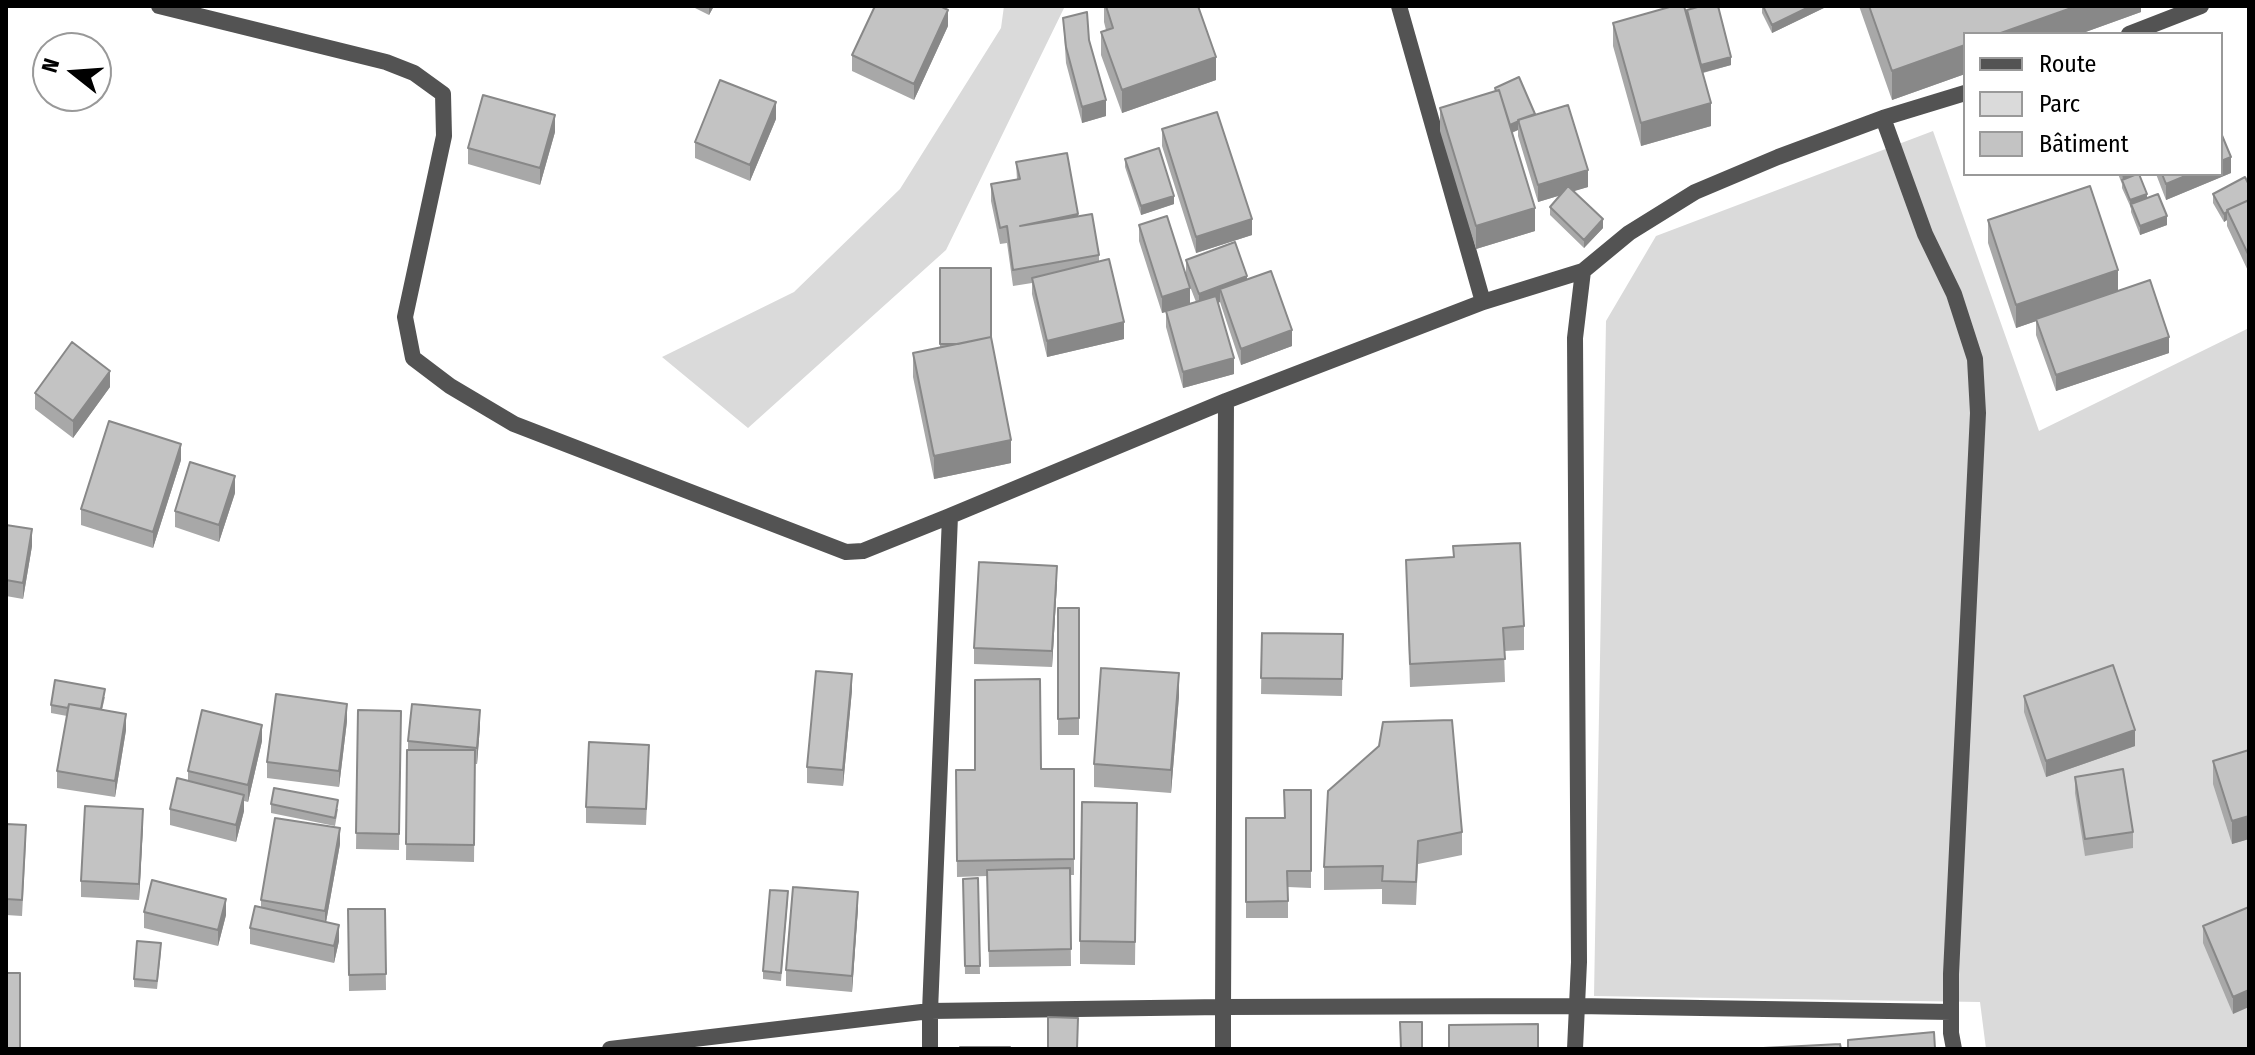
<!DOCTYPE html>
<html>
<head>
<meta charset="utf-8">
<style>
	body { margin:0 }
	#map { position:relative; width:2255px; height:1055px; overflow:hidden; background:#fff; font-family:"Fira Sans Condensed",sans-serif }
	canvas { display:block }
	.frame { position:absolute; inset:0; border:8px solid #000; pointer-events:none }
	.legend { position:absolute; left:1963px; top:32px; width:260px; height:144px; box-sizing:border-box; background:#fff; border:2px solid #999; margin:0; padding:10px 14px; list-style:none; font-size:24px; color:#000 }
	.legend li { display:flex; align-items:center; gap:16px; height:40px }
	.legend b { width:40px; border:2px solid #999 }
	.north { position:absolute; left:32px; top:32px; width:80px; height:80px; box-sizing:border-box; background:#fff; border:2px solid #999; border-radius:50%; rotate:287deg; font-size:22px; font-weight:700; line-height:32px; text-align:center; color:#000 }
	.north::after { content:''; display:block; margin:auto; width:28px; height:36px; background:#000; clip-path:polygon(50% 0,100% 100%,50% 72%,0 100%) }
</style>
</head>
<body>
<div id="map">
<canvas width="2255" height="1055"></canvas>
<div class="frame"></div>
<ul class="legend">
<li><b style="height:10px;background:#535353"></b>Route</li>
<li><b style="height:22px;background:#dadada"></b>Parc</li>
<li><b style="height:22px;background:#c3c3c3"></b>Bâtiment</li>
</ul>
<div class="north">N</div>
</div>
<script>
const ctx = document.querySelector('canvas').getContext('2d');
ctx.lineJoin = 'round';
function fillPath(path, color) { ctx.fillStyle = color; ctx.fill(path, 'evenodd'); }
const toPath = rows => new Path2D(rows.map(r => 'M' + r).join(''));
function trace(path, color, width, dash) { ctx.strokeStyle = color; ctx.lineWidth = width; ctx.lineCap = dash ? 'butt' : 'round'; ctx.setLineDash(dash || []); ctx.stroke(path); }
fillPath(toPath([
	[1004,6,1065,6,946,250,748,428,662,357,794,292,900,189,1001,28],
	[1933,131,2039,431,2249,328,2249,1049,1986,1049,1980,1002,1594,996,1606,321,1656,236]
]), '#dadada');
trace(toPath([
	[159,6,386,62,414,73,443,94,444,136,405,317,413,358,450,386,514,424,846,552,863,551,950,516],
	[1399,6,1483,302],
	[2129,34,2201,6],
	[1883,118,1925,234,1954,294,1975,359,1978,413,1951,974,1951,1033,1954,1049],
	[1226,401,1223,1007,930,1011,950,516,1226,401,1483,302,1583,271],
	[610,1049,930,1011,930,1049],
	[1223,1049,1223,1007,1576,1006,1951,1012],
	[1575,1049,1579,962,1575,338,1583,271,1629,233,1695,192,1778,157,1883,118,1965,93]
]), '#535353', 16);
fillPath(toPath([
	[691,6,714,6,709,15],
	[1104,6,1198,6,1216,80,1122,113,1101,55,1101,32,1106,30,1104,22],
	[1762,6,1828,6,1772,33,1762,13],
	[1859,6,2141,6,2141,12,2080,34,1965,34,1965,74,1892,100],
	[1687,10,1731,65,1703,73,1711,126,1641,146,1613,46,1613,23,1687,17],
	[1063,18,1089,40,1106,116,1082,123,1066,63],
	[948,26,914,100,852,71,852,55],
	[1495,88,1535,115,1588,187,1573,191,1603,228,1584,248,1550,215,1550,207,1561,195,1538,202,1518,136,1518,130,1512,133,1535,231,1476,249,1440,131,1440,108,1495,91],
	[776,119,750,181,695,158,695,142],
	[1162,129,1252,235,1196,253,1162,146],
	[555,132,540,185,468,164,468,148],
	[1125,159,1174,204,1141,215,1125,167],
	[1016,162,1078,216,1099,255,1099,261,1124,339,1047,357,1032,294,1032,283,1013,286,1007,243,1000,244,991,201,991,184,1017,180],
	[2231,173,2166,200,2156,174,2221,174],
	[2118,174,2145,174,2140,176,2147,198,2167,225,2140,235,2131,212,2131,208,2122,188,2122,184],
	[2249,185,2249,273,2227,226,2227,220,2224,222,2213,203,2213,194],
	[1988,220,2118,291,2169,353,2056,391,2036,335,2036,321,2016,328,1988,243],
	[1139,225,1190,303,1196,302,1186,276,1186,260,1247,279,1292,346,1241,365,1220,302,1218,303,1234,374,1183,388,1166,327,1166,312,1162,313,1139,241],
	[940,268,991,338,1011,463,934,479,913,377,913,353,940,348],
	[110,387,73,438,35,409,35,393],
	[181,460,153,548,81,525,81,509],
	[235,493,219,542,175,527,175,511],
	[6,525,32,546,23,599,6,596],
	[1453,546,1524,626,1524,650,1504,651,1505,682,1410,687,1406,560,1453,557],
	[1057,582,1052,667,974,664,974,648],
	[1058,608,1079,608,1079,735,1058,735],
	[1262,633,1343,634,1342,696,1261,694],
	[852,690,843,786,807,783,807,767],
	[1179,696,1171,793,1094,787,1094,764],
	[2024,696,2135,746,2046,777,2024,712],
	[105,697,102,710,126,730,115,797,57,788,57,771,67,716,51,713,51,705],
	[358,710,401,711,399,850,356,849],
	[347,721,339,787,267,778,267,762],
	[480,726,477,764,475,764,474,862,406,860,407,750,408,750,408,741],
	[262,741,248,802,244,801,244,811,236,842,170,825,170,809,188,781,188,771],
	[2249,750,2249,839,2232,844,2213,784,2213,761],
	[649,761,646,825,586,823,586,807],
	[1074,769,1074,875,1070,875,1071,966,989,967,987,876,957,877,956,770],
	[2075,777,2133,832,2133,848,2085,856,2075,793],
	[1311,790,1311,888,1288,887,1288,918,1246,918,1246,818,1284,818],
	[1328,791,1462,832,1462,855,1418,864,1416,905,1382,904,1382,889,1324,890,1324,867],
	[1137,803,1135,965,1080,964,1080,941],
	[271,804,338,809,335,826,271,813],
	[6,824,26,841,22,916,6,915],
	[143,825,139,900,81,897,81,881],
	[340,844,326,922,339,941,334,963,250,944,250,928,261,907,261,900],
	[978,878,980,974,965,974,963,879],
	[788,899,781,981,763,979,763,971],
	[2249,907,2233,1014,2203,943,2203,926],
	[858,908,852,992,786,986,786,970],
	[348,909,385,909,386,990,349,991],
	[144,912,226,915,218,946,144,928],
	[161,952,157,989,134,987,134,979]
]), '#a8a8a8');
fillPath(toPath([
	[709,6,714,6,709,15],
	[1811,6,1828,6,1772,33,1772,25],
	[2077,6,2141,6,2141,12,2080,34,1998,34],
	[948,10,948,26,914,100,914,84],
	[1965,45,1965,74,1892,100,1892,71],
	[1216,57,1216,80,1122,113,1122,90],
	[1731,57,1731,65,1701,73,1701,65],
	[1106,100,1106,116,1082,123,1082,107],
	[776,102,776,119,750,181,750,165],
	[1711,103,1711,126,1641,146,1641,123],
	[555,115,555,132,540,185,540,168],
	[1518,121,1518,130,1510,133,1510,125],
	[2231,157,2231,173,2166,200,2166,184,2190,174,2221,174,2221,161],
	[1588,170,1588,187,1538,202,1538,185],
	[2122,174,2145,174,2124,184],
	[2147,194,2147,203,2131,204,2130,209,2130,200],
	[1174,196,1174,204,1141,215,1141,206],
	[1535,208,1535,231,1476,249,1476,226],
	[2227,212,2227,220,2224,222,2224,214],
	[1078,214,1078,230,1020,226],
	[2167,216,2167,225,2140,235,2140,226],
	[1252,219,1252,235,1196,253,1196,237],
	[1603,219,1603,228,1584,248,1584,240],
	[2118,270,2118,293,2016,328,2016,305],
	[1247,276,1247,292,1220,289,1220,302,1199,310,1199,294],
	[1190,288,1190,304,1162,313,1162,297],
	[1124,322,1124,339,1047,357,1047,341],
	[1292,330,1292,346,1241,365,1241,349],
	[2169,337,2169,353,2056,391,2056,375],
	[1234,358,1234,374,1183,388,1183,372],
	[110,371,110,387,73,438,73,421],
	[1011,440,1011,463,934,479,934,456],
	[181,444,181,460,153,548,153,532],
	[235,476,235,493,219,542,219,525],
	[32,529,32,546,23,599,23,583],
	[1057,566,1057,582,1052,667,1052,651],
	[1179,673,1179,696,1171,793,1171,770],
	[852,674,852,690,843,786,843,770],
	[347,704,347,721,339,787,339,771],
	[480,710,480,726,477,764,477,748],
	[126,714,126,730,115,797,115,781],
	[262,725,262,741,248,802,248,785],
	[2135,730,2135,746,2046,777,2046,761],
	[244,795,244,811,236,842,236,825],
	[143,809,143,825,139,900,139,884],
	[2249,816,2249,839,2232,844,2232,821],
	[340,828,340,844,325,928,325,911],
	[858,892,858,908,852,992,852,976],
	[226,899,226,915,218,946,218,930],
	[339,925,339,941,334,963,334,946],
	[2249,990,2249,1007,2233,1014,2233,997]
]), '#888');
const building = toPath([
	[875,6,940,6,948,10,914,84,852,55,875,6],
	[1106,6,1198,6,1216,57,1122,90,1101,32,1113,28,1106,6],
	[1673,6,1684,6,1711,103,1641,123,1613,23,1673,6],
	[1701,6,1718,6,1731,57,1701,65,1687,10,1701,6],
	[1763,6,1811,6,1772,25,1763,6],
	[1869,6,2077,6,1998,34,1965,34,1965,45,1892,71,1869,6],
	[1087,12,1089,40,1106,100,1082,107,1066,47,1063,18,1087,12],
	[1519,77,1535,114,1518,120,1519,121,1510,125,1499,90,1496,91,1495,88,1519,77],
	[720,80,776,102,750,165,695,142,720,80],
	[1499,90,1535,208,1476,226,1440,108,1499,90],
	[483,95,555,115,540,168,468,148,483,95],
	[1568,105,1588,170,1538,185,1518,120,1568,105],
	[1217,112,1252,219,1196,237,1162,129,1217,112],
	[2221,133,2231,157,2221,161,2221,133],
	[1159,148,1174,196,1141,206,1125,159,1159,148],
	[1067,153,1078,214,1020,226,1092,214,1099,255,1013,270,1007,226,1000,228,991,184,1020,179,1016,162,1067,153],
	[2137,174,2139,174,2147,194,2130,200,2122,180,2137,174],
	[2162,174,2190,174,2166,184,2162,174],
	[2245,177,2249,185,2249,200,2227,210,2228,211,2224,214,2213,194,2245,177],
	[1568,186,1603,219,1584,240,1550,207,1568,186],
	[2090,186,2118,270,2016,305,1988,220,2090,186],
	[2158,194,2167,216,2140,226,2131,204,2158,194],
	[2249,200,2249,256,2227,210,2249,200],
	[1167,216,1190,288,1162,297,1139,225,1167,216],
	[1235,242,1247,276,1199,294,1186,260,1235,242],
	[1109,259,1124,322,1047,341,1032,278,1109,259],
	[940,268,991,268,991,337,958,344,940,344,940,268],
	[1271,271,1292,330,1241,349,1220,289,1271,271],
	[2150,280,2169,337,2056,375,2036,319,2150,280],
	[1216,296,1234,358,1183,372,1166,311,1216,296],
	[991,337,1011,440,934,456,913,353,991,337],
	[72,342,110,371,73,421,35,393,72,342],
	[109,421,181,444,153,532,81,509,109,421],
	[190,462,235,476,219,525,175,511,190,462],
	[6,525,32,529,23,583,6,580,6,525],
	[1520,543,1524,626,1503,628,1505,659,1410,664,1406,560,1454,557,1453,546,1520,543],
	[979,562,1057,566,1052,651,974,648,979,562],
	[1058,608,1079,608,1079,718,1058,719,1058,608],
	[1262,633,1343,634,1342,679,1261,678,1262,633],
	[2113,665,2135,730,2046,761,2024,696,2113,665],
	[1101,668,1179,673,1171,770,1094,764,1101,668],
	[816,671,852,674,843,770,807,767,816,671],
	[1040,679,1041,769,1074,769,1074,859,957,861,956,770,975,770,975,680,1040,679],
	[55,680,105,689,101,709,69,704,68,708,51,705,55,680],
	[276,694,347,704,339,771,267,762,276,694],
	[69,704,126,714,115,781,57,771,69,704],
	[412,704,480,710,477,748,408,741,412,704],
	[202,710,262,725,248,785,188,771,202,710],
	[358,710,401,711,399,834,356,833,358,710],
	[1452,720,1462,832,1418,841,1416,882,1382,881,1383,866,1324,867,1328,791,1379,746,1383,722,1452,720],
	[589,742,649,745,646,809,586,807,589,742],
	[407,750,475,750,474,845,406,844,407,750],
	[2249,750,2249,816,2232,821,2213,761,2249,750],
	[2123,769,2133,832,2085,839,2075,777,2123,769],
	[177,778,244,795,236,825,170,809,177,778],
	[274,788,338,800,335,818,271,804,274,788],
	[1284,790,1311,790,1311,871,1287,871,1288,901,1246,902,1246,818,1285,818,1284,790],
	[1082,802,1137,803,1135,942,1080,941,1082,802],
	[85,806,143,809,139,884,81,881,85,806],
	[275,818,340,828,325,911,261,900,275,818],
	[6,824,26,825,22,900,6,899,6,824],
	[1070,868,1071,949,989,951,987,870,1070,868],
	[978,878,980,966,965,966,963,879,978,878],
	[152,880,226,899,218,930,144,912,152,880],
	[793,887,858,892,852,976,786,970,793,887],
	[770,890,788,891,781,973,763,971,770,890],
	[255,906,339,925,334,946,250,928,255,906],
	[2249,907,2249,990,2233,997,2203,926,2249,907],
	[348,909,385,909,386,974,349,975,348,909],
	[137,941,161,943,157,981,134,979,137,941],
	[6,973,20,973,20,1049,6,1049,6,973],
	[1048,1017,1078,1018,1077,1049,1048,1049,1048,1017],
	[1400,1022,1422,1022,1422,1049,1401,1049,1400,1022],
	[1538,1024,1538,1049,1449,1049,1449,1025,1538,1024],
	[1934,1032,1935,1049,1848,1049,1848,1040,1934,1032],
	[1840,1044,1841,1049,1744,1049,1840,1044],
	[960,1047,1010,1047,1010,1049,960,1049,960,1047]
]);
fillPath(building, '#c3c3c3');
trace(building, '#888', 2);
</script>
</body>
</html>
